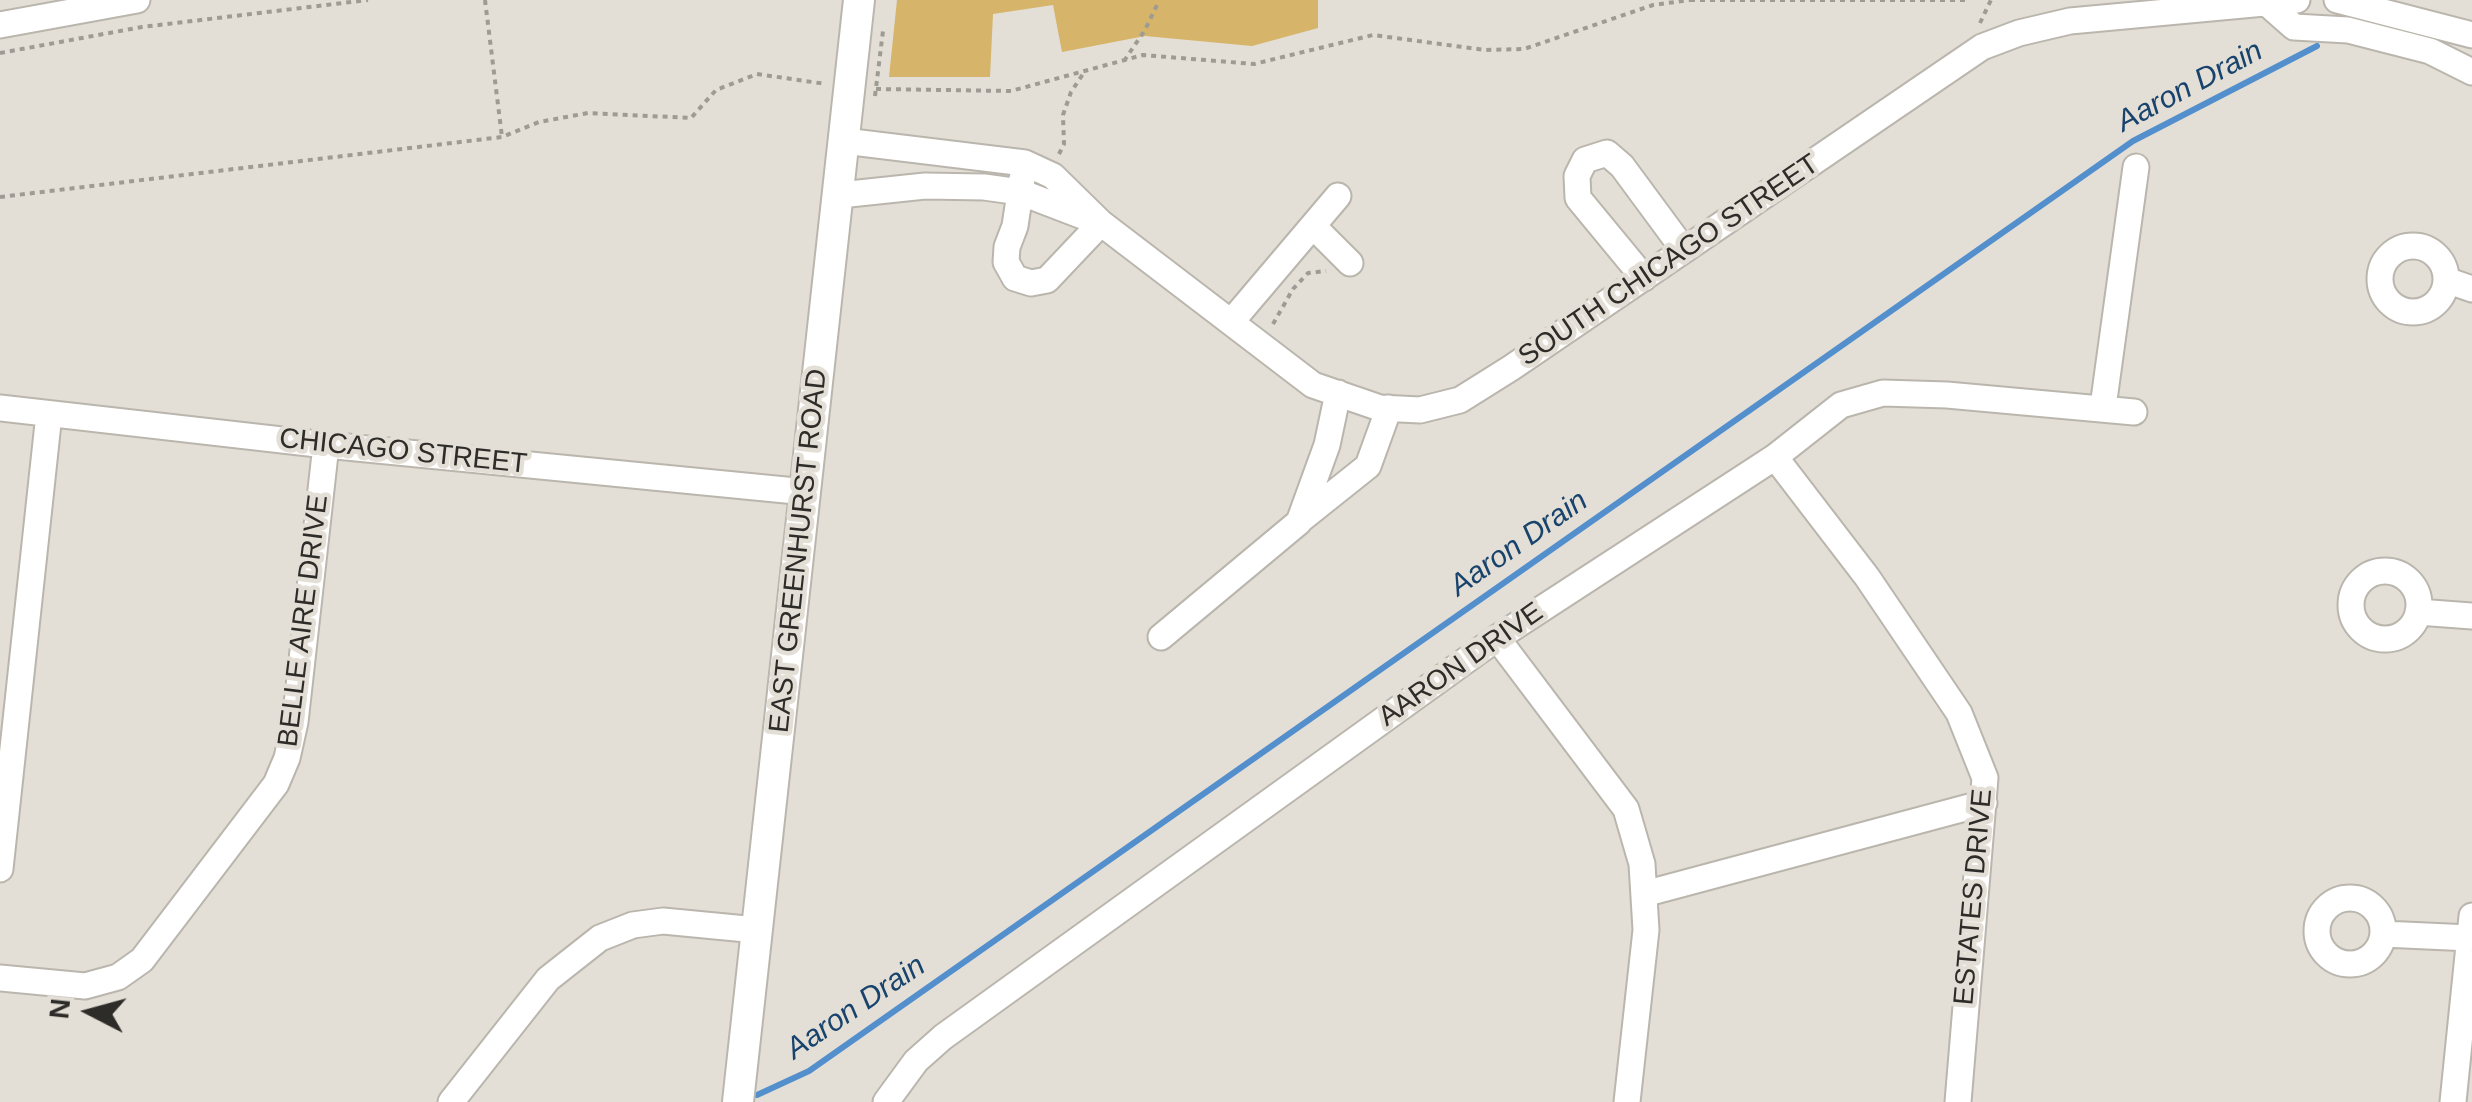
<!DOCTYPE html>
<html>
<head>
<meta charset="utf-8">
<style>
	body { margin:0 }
	#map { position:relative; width:2472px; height:1102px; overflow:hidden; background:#e3dfd6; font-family:Helvetica,sans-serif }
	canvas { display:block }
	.north { position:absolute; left:40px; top:962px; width:100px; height:100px; -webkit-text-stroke:8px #e3dfd6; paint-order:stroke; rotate:276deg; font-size:28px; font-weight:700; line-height:40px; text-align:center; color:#2e2c29 }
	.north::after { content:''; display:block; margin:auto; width:35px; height:45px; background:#2e2c29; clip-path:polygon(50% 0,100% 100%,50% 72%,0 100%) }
</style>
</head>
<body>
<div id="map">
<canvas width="2472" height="1102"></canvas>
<div class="north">N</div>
</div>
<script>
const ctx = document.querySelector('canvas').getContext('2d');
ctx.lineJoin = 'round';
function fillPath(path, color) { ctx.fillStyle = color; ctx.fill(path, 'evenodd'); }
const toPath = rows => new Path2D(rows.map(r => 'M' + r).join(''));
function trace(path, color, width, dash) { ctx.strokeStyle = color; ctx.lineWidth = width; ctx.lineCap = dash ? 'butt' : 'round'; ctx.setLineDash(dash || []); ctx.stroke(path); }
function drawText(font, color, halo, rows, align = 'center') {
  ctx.font = font + ' Helvetica,sans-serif'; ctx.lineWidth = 9; ctx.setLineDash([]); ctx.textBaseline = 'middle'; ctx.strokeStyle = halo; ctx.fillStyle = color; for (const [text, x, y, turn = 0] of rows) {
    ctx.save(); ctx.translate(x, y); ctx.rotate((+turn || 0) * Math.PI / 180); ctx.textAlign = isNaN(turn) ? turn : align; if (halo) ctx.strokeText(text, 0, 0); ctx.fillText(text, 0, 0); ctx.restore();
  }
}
fillPath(toPath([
	[897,0,1318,0,1318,28,1252,46,1145,36,1062,52,1053,5,993,14,990,77,889,77]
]), '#d6b469');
trace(toPath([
	[757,1095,809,1071,2133,141,2317,46]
]), '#538fcc', 6);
const minor = toPath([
	[2337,0,2472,35],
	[2269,5,2294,27,2348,30,2430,51,2472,72],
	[0,25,137,0],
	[844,141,1025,163,1053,176,1101,223,1313,385,1380,408,1420,410,1460,400,1511,368,1982,47,2019,33,2070,21,2297,0],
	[1022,179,1015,226,1007,247,1006,262,1015,278,1031,283,1047,280,1101,223],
	[840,195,925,186,984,187,1020,192,1093,220],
	[1313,226,1350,263],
	'2380 279a33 33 0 1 1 66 0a33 33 0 1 1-66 0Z',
	[1644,278,1578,198,1577,176,1585,160,1607,153,1622,166,1684,250],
	[2446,280,2472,289],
	[1232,321,1338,196],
	[2103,407,2136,167],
	[0,408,326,445,806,492],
	[1775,457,1867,577,1959,713,1985,778,1958,1102],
	[1299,521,1368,466,1389,408],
	'2351 605a34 34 0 1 1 68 0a34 34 0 1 1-68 0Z',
	[2418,612,2472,616],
	[1161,637,1299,522,1327,445,1338,393],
	[1497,638,1626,809,1642,864,1646,930,1627,1102],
	[0,869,49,414],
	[1644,894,1984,803],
	'2317 931a33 33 0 1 1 66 0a33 33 0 1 1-66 0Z',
	[2383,934,2470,938],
	[0,978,85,986,118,977,142,960,276,784,287,758,295,722,326,445],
	[451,1102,548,979,600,938,633,925,663,921,757,930],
	[886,1102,916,1061,943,1037,1497,638,1775,457,1841,405,1883,393,1947,395,2134,412],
	[2453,1102,2472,916]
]);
const major = toPath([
	[738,1102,859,0]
]);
trace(minor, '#bab6ad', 29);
trace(major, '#bab6ad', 34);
trace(toPath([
	[485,0,502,137],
	[1690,0,1968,0],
	[1980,23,1991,0],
	[0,53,142,27,368,0],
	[1124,61,1145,30,1157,5],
	[876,89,1011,91,1143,55,1254,64,1373,35,1485,50,1524,49,1653,5,1690,0],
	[875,96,883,31],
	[1059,154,1064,144,1063,115,1071,92,1085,71],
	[0,197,502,137,539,122,588,113,691,118,716,90,757,74,826,84],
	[1273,324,1293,289,1308,273,1326,271]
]), '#9e9b94', 4, [5, 5]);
trace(minor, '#fff', 25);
trace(major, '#fff', 30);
drawText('28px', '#2e2c29', '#e3dfd6', [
	["SOUTH CHICAGO STREET",1669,261,-34],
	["CHICAGO STREET",403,452,6],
	["EAST GREENHURST ROAD",799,551,-84],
	["BELLE AIRE DRIVE",304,621,-83],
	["AARON DRIVE",1461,665,-35],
	["ESTATES DRIVE",1974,897,-85]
]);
drawText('italic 30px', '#18436c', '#e3dfd6', [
	["Aaron Drain",2190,87,-28],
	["Aaron Drain",1519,544,-35],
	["Aaron Drain",856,1008,-34]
]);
</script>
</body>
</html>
